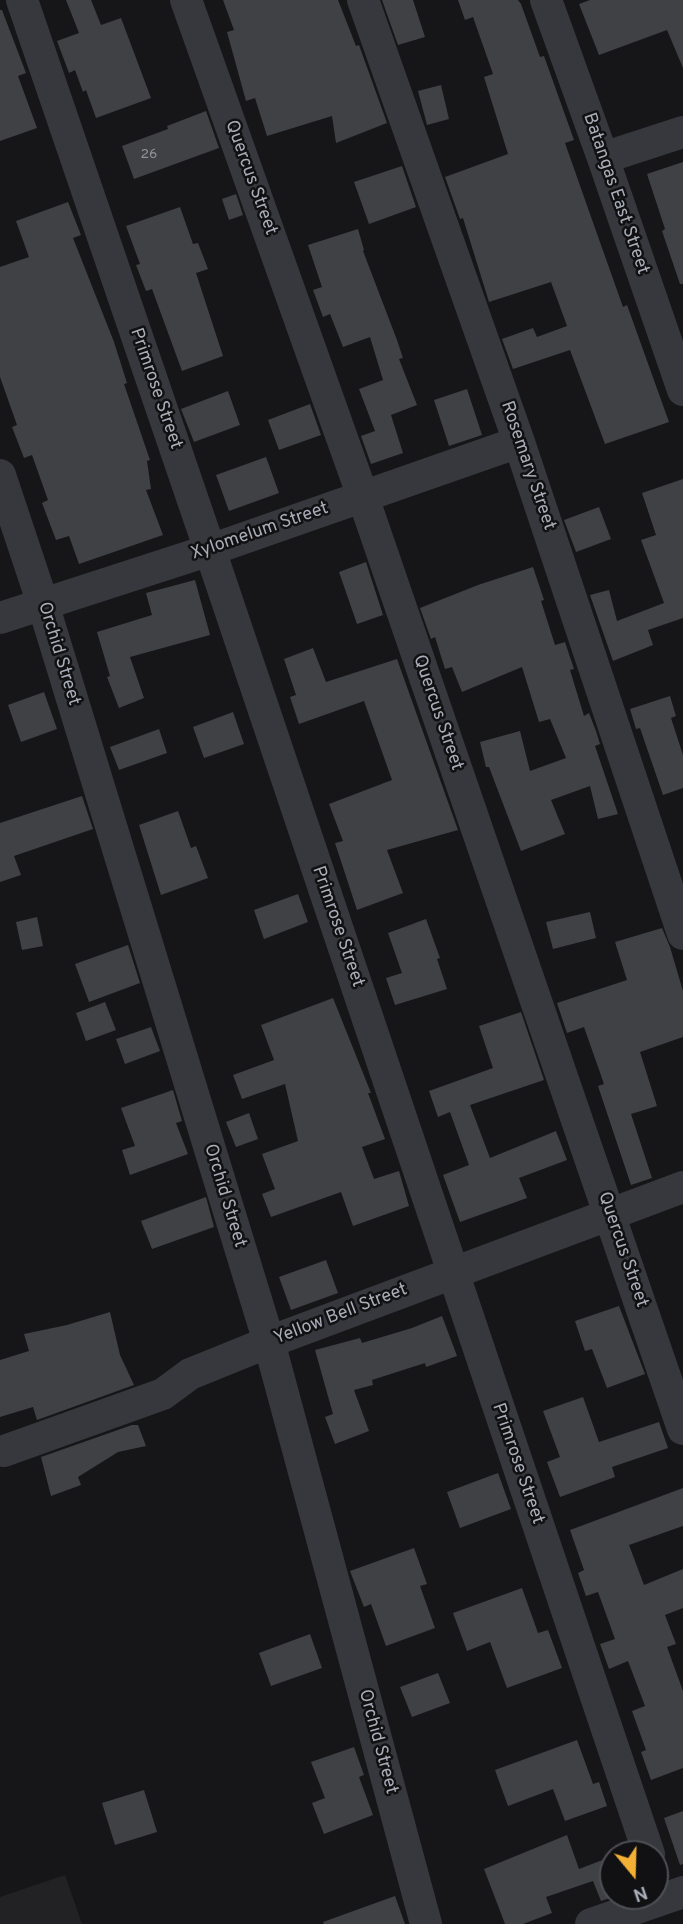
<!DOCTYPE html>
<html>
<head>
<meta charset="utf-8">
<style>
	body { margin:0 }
	#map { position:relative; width:683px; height:1924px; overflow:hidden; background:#161618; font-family:Overpass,sans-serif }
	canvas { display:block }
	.north { position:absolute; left:599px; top:1840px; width:70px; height:70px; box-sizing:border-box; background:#111113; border:2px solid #4d4f55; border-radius:50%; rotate:161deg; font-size:19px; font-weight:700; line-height:28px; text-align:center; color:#a8adb8 }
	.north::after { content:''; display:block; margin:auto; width:24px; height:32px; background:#f2b134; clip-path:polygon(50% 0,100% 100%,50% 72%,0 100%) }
</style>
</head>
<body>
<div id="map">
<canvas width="683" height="1924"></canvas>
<div class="north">N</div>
</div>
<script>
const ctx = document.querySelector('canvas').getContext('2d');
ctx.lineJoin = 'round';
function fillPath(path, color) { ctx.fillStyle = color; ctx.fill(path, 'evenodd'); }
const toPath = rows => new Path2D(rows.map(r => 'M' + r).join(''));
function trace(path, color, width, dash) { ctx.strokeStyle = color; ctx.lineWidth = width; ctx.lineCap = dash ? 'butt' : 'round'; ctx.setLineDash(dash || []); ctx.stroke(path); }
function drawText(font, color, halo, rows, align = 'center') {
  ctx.font = font + ' Overpass,sans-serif'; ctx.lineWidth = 5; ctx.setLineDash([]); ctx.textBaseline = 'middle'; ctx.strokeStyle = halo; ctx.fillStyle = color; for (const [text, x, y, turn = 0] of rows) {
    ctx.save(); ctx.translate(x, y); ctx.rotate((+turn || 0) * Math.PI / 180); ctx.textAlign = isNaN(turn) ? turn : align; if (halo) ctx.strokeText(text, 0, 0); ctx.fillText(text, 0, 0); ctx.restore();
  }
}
fillPath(toPath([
	[65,1875,82,1924,0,1924,0,1897]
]), '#222225');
fillPath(toPath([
	[66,0,91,0,101,25,121,18,151,98,96,118,86,90,83,92,75,70,69,73,57,41,79,33],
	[223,0,338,0,356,46,359,45,387,123,336,143,332,116,267,136,255,98,246,101,227,32,234,30],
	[382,0,413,0,425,37,398,45],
	[458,0,518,0,521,4,540,57,544,56,574,140,565,143,590,214,623,307,627,305,669,422,605,444,570,350,513,369,502,339,533,328,537,337,567,326,551,282,489,302,463,218,460,219,445,177,508,154,484,77,493,74,473,17,465,20],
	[590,0,683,0,683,68,667,30,599,55,579,4],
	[0,10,2,10,26,73,18,76,37,128,0,141],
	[441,85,449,119,427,125,418,91],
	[206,111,219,148,134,179,122,146,168,129,167,126],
	[683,162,683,284,680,284,662,231,665,229,647,174],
	[402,166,416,207,369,224,354,182],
	[236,194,243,215,229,220,222,199],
	[68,202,81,235,73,238,114,342,127,383,124,384,150,460,147,461,151,489,146,490,163,535,79,564,69,536,56,540,42,503,48,500,32,455,24,458,12,427,17,425,0,377,0,267,29,257,16,221],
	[180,207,193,244,198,243,208,269,196,273,223,356,182,371,152,289,146,291,136,265,140,264,126,226],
	[358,229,364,250,363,251,397,340,403,358,399,359,417,405,391,415,403,453,371,464,361,436,375,431,359,389,383,380,370,337,343,347,330,314,323,317,313,290,322,287,308,245],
	[467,389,482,435,449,446,434,400],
	[228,391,240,425,194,442,181,409],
	[310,404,321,435,279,450,268,420],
	[266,457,279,493,229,511,216,475],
	[683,479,683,618,648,630,653,645,613,661,590,595,609,590,617,621,664,603,641,540,656,535,642,493],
	[599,507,611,539,576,552,564,520],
	[366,562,383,615,357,624,339,572],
	[533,567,544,600,541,601,555,645,565,642,574,669,570,670,584,716,589,713,596,731,600,744,595,746,618,814,598,819,590,786,551,800,565,834,521,851,489,767,486,767,480,742,520,731,530,771,566,758,550,719,539,722,522,667,462,692,452,667,445,669,435,637,431,639,420,608,478,585],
	[195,580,210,635,130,657,144,698,119,708,107,677,110,676,97,632,152,615,146,593],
	[313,648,326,682,397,659,458,830,387,850,403,893,357,910,335,843,343,841,329,804,392,780,364,701,299,724,290,697,296,695,284,659],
	[44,692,57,729,21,742,8,705],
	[670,696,676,716,671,718,683,755,683,788,663,795,640,728,636,729,630,709],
	[233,712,244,744,204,758,193,727],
	[159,729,167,753,119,770,110,747],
	[82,796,93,829,14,856,21,875,0,882,0,823],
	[178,811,191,848,196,846,208,878,161,895,139,825],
	[298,894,308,922,264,939,254,910],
	[590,912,596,938,553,949,546,922],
	[37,917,43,946,22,950,16,922],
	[426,919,440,958,437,959,447,989,395,1005,386,978,402,973,388,933],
	[662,928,670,947,683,991,683,1037,640,1052,657,1106,631,1114,652,1178,631,1185,598,1086,604,1084,584,1027,567,1033,557,1003,627,980,615,942],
	[128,945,140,983,89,1002,75,964],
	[333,998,371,1093,368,1093,385,1139,362,1147,374,1179,399,1171,409,1206,353,1226,341,1192,271,1217,262,1194,275,1189,262,1154,298,1141,285,1084,242,1099,233,1075,274,1060,261,1025],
	[105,1002,116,1030,86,1041,76,1013],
	[521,1012,544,1080,470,1105,490,1158,556,1131,567,1160,519,1178,527,1198,460,1222,443,1175,469,1165,450,1112,438,1117,429,1091,493,1068,479,1026],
	[151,1027,160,1051,125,1064,116,1039],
	[173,1090,182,1121,176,1123,188,1154,130,1175,122,1150,135,1146,121,1108],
	[249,1113,258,1139,236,1147,226,1122],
	[206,1197,214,1227,152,1249,141,1221],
	[326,1260,338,1293,291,1310,279,1277],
	[619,1306,645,1374,607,1388,592,1349,585,1351,575,1321],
	[110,1312,120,1355,134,1385,37,1420,33,1407,0,1417,0,1360,29,1351,24,1334,67,1325],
	[442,1316,457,1356,426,1367,425,1363,372,1380,373,1385,354,1390,369,1431,335,1444,325,1417,333,1414,315,1350,360,1338,362,1343,412,1328],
	[583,1397,599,1442,659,1422,668,1448,612,1467,615,1477,560,1497,547,1462,560,1457,543,1411],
	[132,1425,138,1425,146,1446,118,1452,78,1477,81,1485,51,1496,41,1457],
	[498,1473,511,1509,460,1528,447,1492],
	[683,1488,683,1526,629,1545,644,1585,683,1569,683,1608,665,1615,676,1644,667,1647,683,1691,683,1768,651,1780,641,1752,646,1750,632,1711,645,1706,628,1661,609,1669,600,1644,615,1639,598,1592,586,1596,578,1573,584,1570,570,1530],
	[414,1548,427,1584,420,1586,435,1628,386,1646,371,1604,364,1607,350,1571],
	[522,1588,538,1633,548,1630,562,1668,507,1688,490,1642,467,1651,453,1613],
	[310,1634,322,1668,271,1686,259,1653],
	[438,1673,450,1703,412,1717,400,1687],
	[577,1740,593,1784,599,1782,607,1806,565,1821,553,1789,508,1806,495,1770],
	[354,1747,364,1775,359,1777,373,1815,324,1834,312,1803,325,1798,311,1762],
	[144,1790,157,1832,115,1845,102,1803],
	[683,1811,683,1864,680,1865,664,1818],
	[567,1835,579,1869,613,1856,613,1897,601,1901,593,1881,546,1897,552,1913,523,1924,505,1924,484,1869],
	[395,1896,405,1924,324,1924,323,1922]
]), '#404145');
trace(toPath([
	[22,0,210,550,649,1854],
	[186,0,363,497,683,1429],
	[363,0,519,442,683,934],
	[546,0,603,158,683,390],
	[603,158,683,132],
	[0,475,43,604,269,1342,426,1924],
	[0,618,210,550,519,442],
	[4,1451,163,1394,190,1374,269,1342,683,1187],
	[591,1924,683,1892]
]), '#37383d', 32);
drawText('14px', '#8e929b', null, [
	["26",149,155]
]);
drawText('18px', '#a8adb8', '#111113', [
	["Quercus Street",250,178,70],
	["Batangas East Street",615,194,71],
	["Primrose Street",155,389,71],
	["Rosemary Street",527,466,71],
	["Xylomelum Street",260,532,-19],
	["Orchid Street",58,654,73],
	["Quercus Street",437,713,71],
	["Primrose Street",337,927,71],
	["Orchid Street",224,1196,73],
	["Quercus Street",622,1250,71],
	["Yellow Bell Street",341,1315,-21],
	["Primrose Street",517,1464,71],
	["Orchid Street",377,1742,75]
]);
</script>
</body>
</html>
